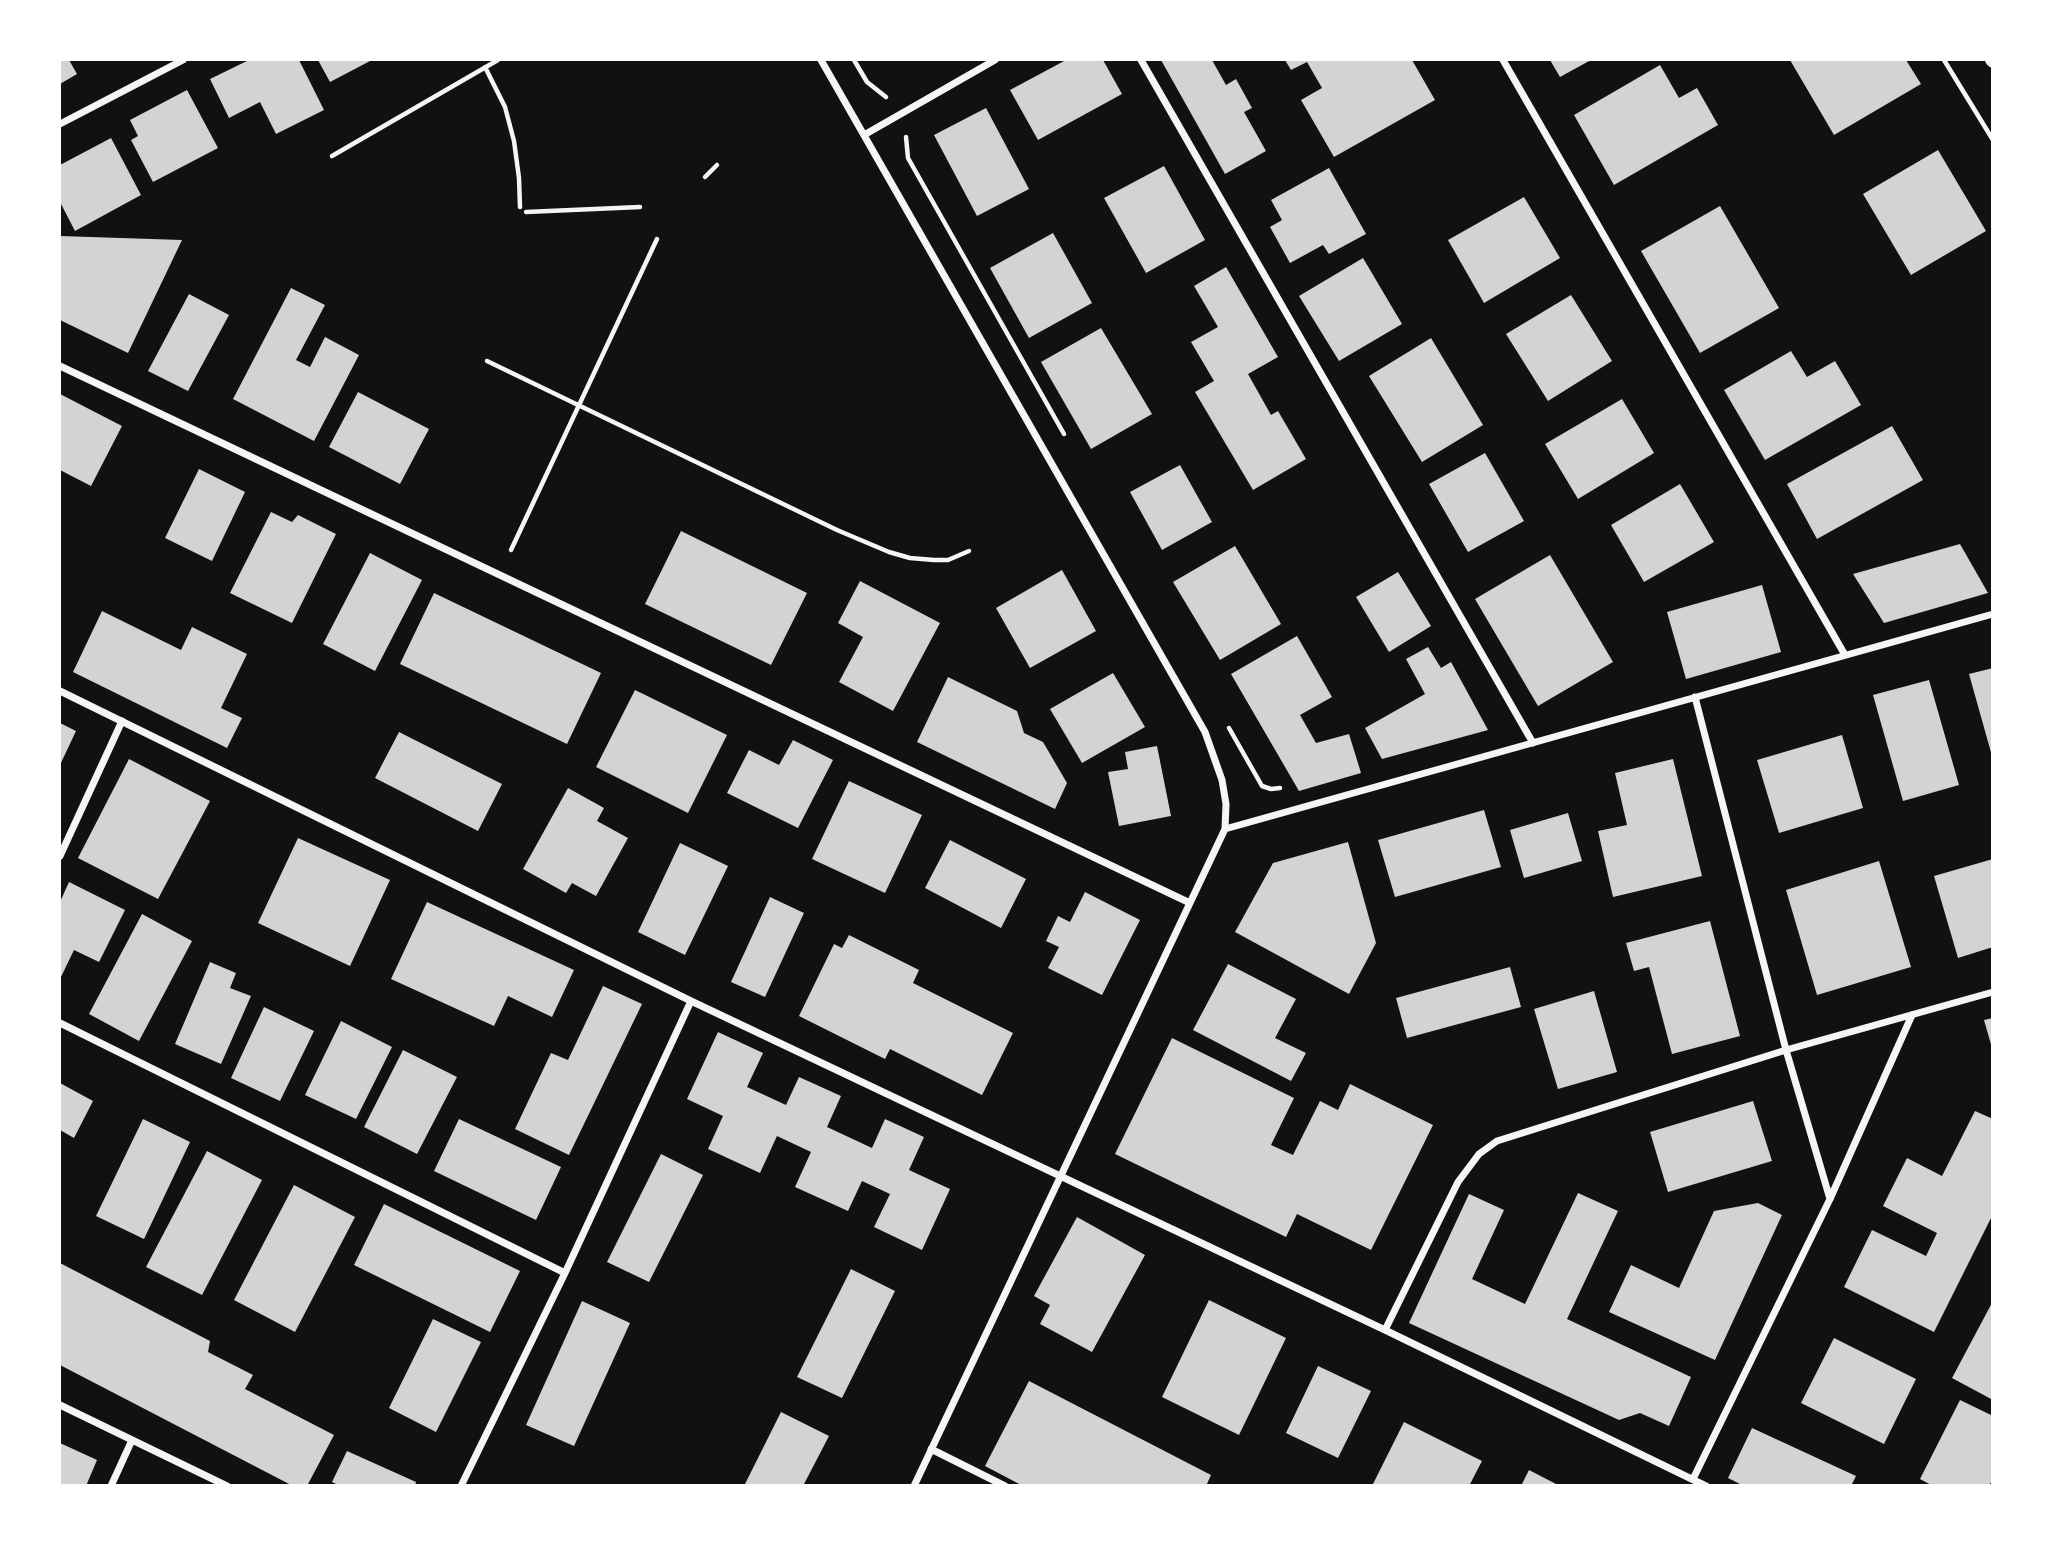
<!DOCTYPE html>
<style>
body{margin:0}
#map{position:relative;width:2052px;height:1545px;overflow:hidden;background:#111;font-family:"Alegreya Sans",sans-serif}
canvas{display:block}
.frame{position:absolute;inset:0;border:61px solid #fff;pointer-events:none}
</style>
<div id="map">
<canvas width="2052" height="1545"></canvas>
<div class="frame"></div>
</div>
<script>
const context = document.querySelector('canvas').getContext('2d');
context.lineJoin = 'round';
function fillPath(path, color) {
  context.fillStyle = color;
  context.fill(path, 'evenodd');
}
function toPath(rows) {
  const path = new Path2D();
  for (const r of rows) {
    path.moveTo(r[0], r[1]);
    for (let i = 2; i < r.length; i += 2) path.lineTo(r[i], r[i + 1]);
  }
  return path;
}
function stroke(path, color, width, dash) {
  context.strokeStyle = color;
  context.lineWidth = width;
  context.lineCap = dash ? 'butt' : 'round';
  context.setLineDash(dash || []);
  context.stroke(path);
}
fillPath(toPath([
 [60,60,69,60,77,74,60,84],
 [249,60,299,60,324,110,276,134,260,102,229,118,210,79],
 [318,60,372,60,330,82],
 [1066,60,1103,60,1122,94,1038,140,1010,90],
 [1161,60,1212,60,1226,85,1236,79,1252,108,1244,112,1266,151,1225,174],
 [1285,60,1412,60,1435,100,1334,157,1301,100,1322,88,1307,62,1291,70],
 [1550,60,1591,60,1560,77],
 [1790,60,1906,60,1921,84,1834,135],
 [1660,65,1679,98,1697,88,1718,125,1614,185,1574,115],
 [187,90,218,148,153,182,131,140,138,136,130,120],
 [986,108,1029,189,977,216,934,135],
 [111,138,141,195,75,231,60,202,60,165],
 [1938,150,1986,231,1911,275,1863,194],
 [1164,166,1205,240,1146,273,1104,198],
 [1329,168,1366,234,1329,254,1323,245,1290,263,1270,227,1282,220,1271,200],
 [1524,197,1560,258,1484,303,1448,240],
 [1720,206,1779,308,1700,353,1641,251],
 [1053,233,1092,303,1029,338,990,268],
 [60,236,182,240,128,353,60,320],
 [1363,258,1402,324,1339,361,1299,296],
 [1226,267,1278,357,1248,374,1271,415,1278,411,1306,459,1253,490,1195,392,1214,381,1191,342,1218,327,1194,286],
 [291,288,325,305,296,360,310,367,325,337,359,355,314,441,233,399],
 [189,294,229,315,188,391,148,371],
 [1571,295,1612,361,1548,401,1506,334],
 [1101,328,1152,414,1091,449,1041,362],
 [1431,338,1483,425,1422,462,1369,376],
 [1791,351,1807,377,1835,361,1861,405,1765,460,1724,390],
 [358,392,429,429,400,484,329,447],
 [60,394,122,426,91,486,60,470],
 [1622,399,1654,453,1578,499,1545,444],
 [1892,426,1923,480,1817,539,1787,484],
 [1485,453,1524,521,1468,552,1429,484],
 [1180,465,1212,522,1162,550,1130,492],
 [199,469,245,492,212,561,165,538],
 [1680,484,1714,542,1644,582,1611,525],
 [271,512,292,522,298,515,336,534,292,623,230,593],
 [681,531,807,593,771,665,645,604],
 [1960,544,1988,593,1884,623,1853,574],
 [1235,546,1281,624,1220,660,1173,582],
 [370,553,422,580,375,671,323,644],
 [1550,555,1613,662,1538,706,1475,599],
 [1062,570,1096,631,1030,668,996,608],
 [1398,572,1431,626,1389,652,1356,597],
 [860,581,940,623,893,711,839,682,863,637,838,623],
 [1762,585,1781,652,1686,679,1667,612],
 [434,593,601,673,567,744,400,664],
 [102,611,181,650,192,627,247,654,221,708,242,718,227,748,73,672],
 [1297,636,1332,697,1300,715,1316,743,1349,734,1361,773,1299,791,1231,674],
 [1428,647,1441,668,1451,662,1488,730,1382,759,1365,728,1425,694,1406,659],
 [1993,668,1993,756,1992,756,1969,674],
 [1113,673,1145,727,1082,763,1050,709],
 [948,677,1017,711,1024,733,1043,742,1067,783,1055,809,917,742],
 [1929,680,1959,785,1903,801,1873,695],
 [635,690,727,735,688,813,596,767],
 [60,723,76,731,60,765],
 [399,732,502,784,478,831,375,778],
 [1842,735,1863,808,1779,833,1757,760],
 [793,740,833,760,798,828,727,793,749,750,779,765],
 [1157,746,1171,816,1119,826,1108,772,1128,769,1125,752],
 [129,759,210,801,158,899,78,858],
 [1673,759,1702,876,1613,897,1598,831,1627,825,1615,773],
 [849,781,922,815,885,893,812,859],
 [568,788,604,808,597,821,628,838,596,896,572,883,566,893,523,869],
 [1484,810,1501,867,1395,897,1378,840],
 [1568,813,1582,861,1524,878,1510,830],
 [298,838,390,880,350,966,258,923],
 [950,840,1026,879,1001,928,925,888],
 [1348,842,1376,943,1349,994,1235,932,1273,863],
 [680,843,728,866,685,955,638,932],
 [1993,859,1993,947,1958,958,1934,876],
 [1879,861,1911,967,1817,995,1786,890],
 [69,882,125,910,99,962,74,950,60,979,60,902],
 [1085,892,1140,920,1102,995,1048,968,1059,947,1046,941,1058,916,1070,922],
 [770,897,804,913,765,997,731,982],
 [427,902,574,970,552,1017,508,996,494,1026,391,979],
 [142,914,192,941,139,1041,89,1014],
 [1710,921,1740,1036,1672,1054,1649,967,1634,971,1626,943],
 [849,935,919,970,913,983,1013,1033,982,1095,890,1049,885,1059,799,1016,834,944,842,948],
 [210,962,236,973,230,988,251,996,221,1064,175,1044],
 [1228,964,1296,999,1275,1038,1306,1053,1291,1081,1193,1030],
 [1510,967,1521,1007,1407,1038,1396,998],
 [603,986,642,1004,569,1155,515,1129,551,1053,568,1060],
 [1594,991,1617,1072,1558,1089,1534,1009],
 [264,1007,314,1031,280,1101,231,1078],
 [1993,1018,1993,1048,1992,1048,1984,1020],
 [341,1021,392,1047,356,1119,305,1095],
 [718,1032,763,1053,747,1087,786,1105,799,1077,841,1096,827,1127,872,1148,885,1119,924,1137,909,1170,950,1189,922,1250,874,1227,890,1194,862,1181,848,1211,795,1187,811,1152,777,1136,760,1173,708,1149,723,1116,687,1099],
 [1172,1038,1294,1098,1271,1145,1293,1155,1320,1101,1338,1110,1350,1084,1433,1125,1371,1250,1297,1214,1286,1237,1115,1154],
 [403,1050,457,1077,417,1154,364,1127],
 [60,1083,93,1101,74,1138,60,1130],
 [1753,1101,1772,1161,1668,1192,1650,1132],
 [1975,1111,1993,1119,1993,1214,1934,1332,1844,1287,1872,1230,1926,1256,1937,1233,1883,1206,1907,1158,1942,1176],
 [143,1119,190,1142,144,1239,96,1216],
 [459,1119,561,1167,536,1220,434,1171],
 [207,1151,262,1180,202,1295,146,1267],
 [661,1154,703,1175,649,1282,607,1262],
 [294,1185,355,1217,295,1332,234,1300],
 [1578,1193,1618,1211,1567,1319,1691,1377,1669,1426,1640,1413,1619,1420,1409,1323,1469,1194,1504,1210,1472,1279,1525,1304],
 [1758,1203,1782,1215,1715,1360,1609,1312,1631,1265,1679,1288,1714,1211],
 [384,1204,520,1271,490,1332,354,1265],
 [1077,1217,1145,1255,1092,1352,1040,1324,1050,1305,1034,1296],
 [60,1263,210,1341,208,1352,253,1375,245,1389,334,1435,307,1486,293,1486,60,1365],
 [851,1269,895,1291,842,1398,797,1377],
 [1209,1300,1286,1338,1239,1435,1162,1397],
 [582,1301,630,1323,574,1446,526,1425],
 [1993,1301,1993,1400,1952,1378],
 [433,1319,481,1342,436,1432,389,1408],
 [1834,1338,1916,1379,1884,1444,1801,1403],
 [1318,1366,1371,1391,1338,1458,1286,1433],
 [1029,1381,1211,1475,1206,1486,1023,1486,985,1466],
 [1960,1400,1993,1416,1993,1478,1989,1486,1933,1486,1920,1479],
 [781,1412,829,1436,803,1486,744,1486],
 [1404,1422,1482,1461,1469,1486,1372,1486],
 [1752,1428,1856,1476,1851,1486,1744,1486,1728,1478],
 [60,1443,97,1460,86,1486,60,1486],
 [347,1451,416,1482,415,1486,340,1486,332,1482],
 [1529,1470,1560,1486,1521,1486]
]), '#d3d3d3');
stroke(toPath([
 [854,60,867,82,886,97],
 [1944,60,1993,140],
 [485,67,505,107,514,141,519,178,520,207],
 [906,137,908,158,1064,434],
 [332,156,498,60],
 [705,177,717,165],
 [526,212,640,207],
 [487,361,837,530,889,552,910,558,934,560,948,560,969,551],
 [511,550,657,239],
 [1229,728,1262,786,1271,789,1280,788]
]), '#f5f5f5', 4.5);
stroke(toPath([
 [821,60,1205,732,1222,780,1226,804,1225,829,914,1486],
 [1141,60,1533,743],
 [1503,60,1845,655],
 [60,124,183,60],
 [864,135,995,60],
 [60,366,1190,903],
 [60,691,691,1001,1385,1330,1706,1486],
 [1695,697,1786,1050,1830,1199],
 [1225,829,1993,614],
 [60,856,122,721],
 [60,1023,565,1273],
 [1385,1330,1458,1182,1479,1154,1497,1141,1786,1050,1993,992],
 [60,1405,227,1486],
 [931,1449,1005,1486],
 [1693,1479,1830,1199,1912,1015],
 [111,1486,132,1440],
 [461,1486,565,1273,691,1001]
]), '#f5f5f5', 7);
stroke(toPath([
 [1991,60,1993,62]
]), '#f5f5f5', 12);
</script>
